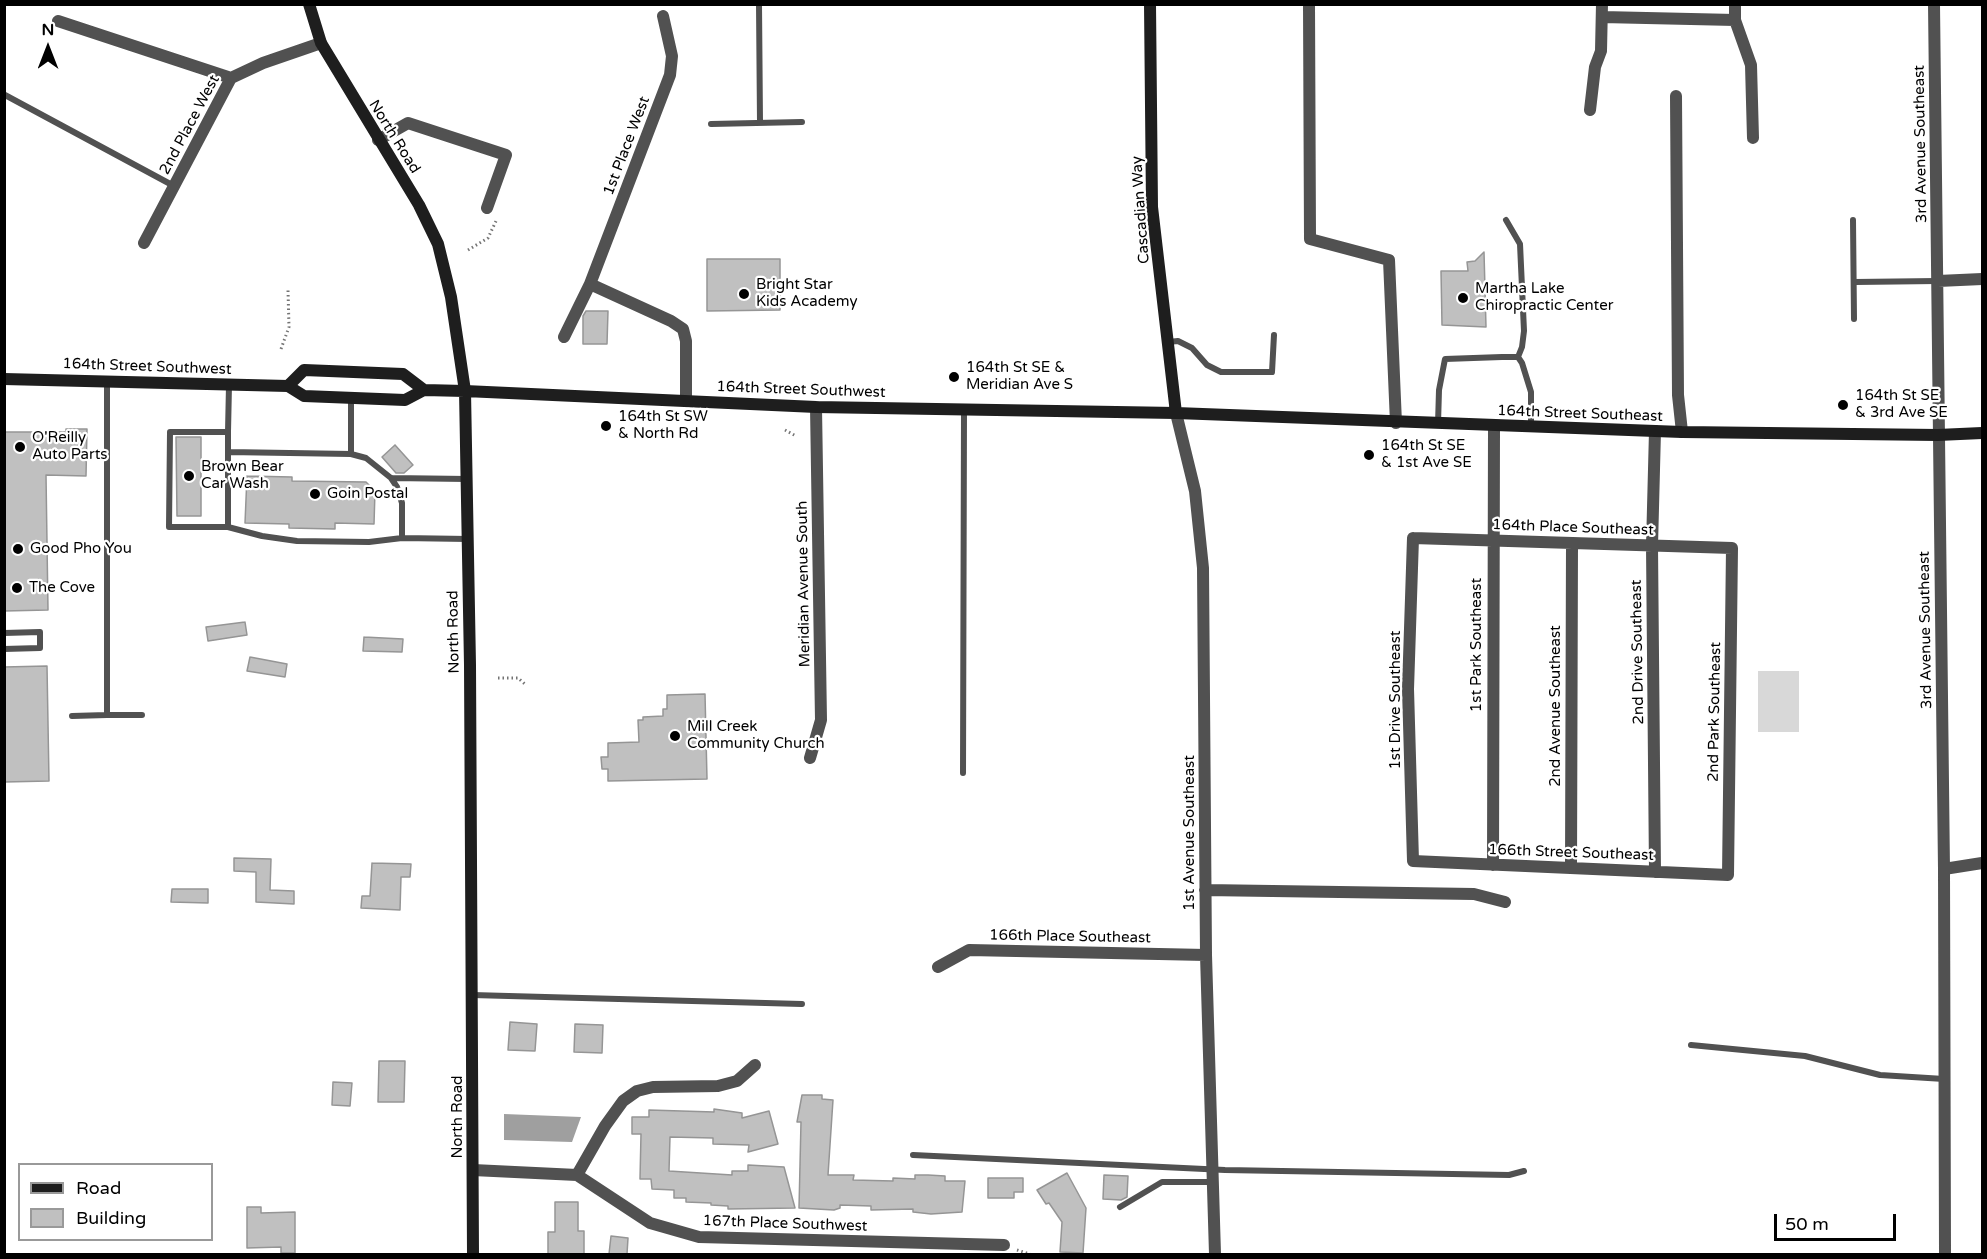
<!DOCTYPE html>
<style>
body{margin:0}
#map{position:relative;width:1987px;height:1259px;overflow:hidden;background:#fff;font-family:"Varela Round",sans-serif}
canvas{display:block}
.frame{position:absolute;inset:0;border:6px solid #000;pointer-events:none}
.legend{position:absolute;left:18px;top:1163px;width:195px;height:78px;box-sizing:border-box;background:#fff;border:2px solid #999;margin:0;padding:8px 10px;list-style:none;font-size:18px;color:#000}
.legend li{display:flex;align-items:center;gap:12px;height:30px}
.legend b{width:30px;border:2px solid #999}
.north{position:absolute;left:18px;top:18px;width:60px;height:60px;-webkit-text-stroke:4px #fff;paint-order:stroke;rotate:0deg;font-size:16px;font-weight:700;line-height:24px;text-align:center;color:#000}
.north::after{content:'';display:block;margin:auto;width:21px;height:27px;background:#000;clip-path:polygon(50% 0,100% 100%,50% 72%,0 100%)}
.scale{position:absolute;left:1774px;top:1214px;width:122px;height:27px;box-sizing:border-box;border:3px solid #000;border-top:0;padding-left:8px;font-size:18px;line-height:21px;white-space:nowrap;color:#000;-webkit-text-stroke:4px #fff;paint-order:stroke}
</style>
<div id="map">
<canvas width="1987" height="1259"></canvas>
<div class="frame"></div>
<ul class="legend">
<li><b style="height:8px;background:#1e1e1e"></b>Road</li>
<li><b style="height:16px;background:#c0c0c0"></b>Building</li>
</ul>
<div class="north">N</div>
<div class="scale">50 m</div>
</div>
<script>
const context = document.querySelector('canvas').getContext('2d');
context.lineJoin = 'round';
function fillPath(path, color) {
  context.fillStyle = color;
  context.fill(path, 'evenodd');
}
function toPath(rows) {
  const path = new Path2D();
  for (const r of rows) {
    path.moveTo(r[0], r[1]);
    for (let i = 2; i < r.length; i += 2) path.lineTo(r[i], r[i + 1]);
  }
  return path;
}
function stroke(path, color, width, dash) {
  context.strokeStyle = color;
  context.lineWidth = width;
  context.lineCap = dash ? 'butt' : 'round';
  context.setLineDash(dash || []);
  context.stroke(path);
}
function drawText(font, color, halo, rows, align = 'center') {
  context.font = font + ' "Varela Round",sans-serif';
  context.lineWidth = 4.5;
  context.setLineDash([]);
  context.textBaseline = 'middle';
  context.strokeStyle = halo;
  context.fillStyle = color;
  for (const [text, x, y, turn = 0] of rows) {
    context.save();
    context.translate(x, y);
    context.rotate((+turn || 0) * Math.PI / 180);
    context.textAlign = isNaN(turn) ? turn : align;
    if (halo) context.strokeText(text, 0, 0);
    context.fillText(text, 0, 0);
    context.restore();
  }
}
fillPath(toPath([
 [1758,671,1799,671,1799,732,1758,732]
]), '#d8d8d8');
fillPath(toPath([
 [504,1114,581,1117,572,1142,504,1140]
]), '#9f9f9f');
const building = toPath([
 [1484,252,1486,327,1442,325,1441,271,1468,271,1467,262,1475,261,1484,252],
 [707,259,780,259,780,310,707,311,707,259],
 [586,311,608,311,607,344,583,344,583,316,586,311],
 [66,429,87,429,86,476,46,475,48,610,4,611,4,432,66,432,66,429],
 [176,437,201,437,201,516,177,516,176,437],
 [395,445,413,465,404,473,396,473,382,457,395,445],
 [247,476,292,477,292,481,366,482,375,491,374,524,335,523,335,529,289,528,289,524,245,523,247,476],
 [245,622,247,635,208,641,206,627,245,622],
 [364,637,403,639,402,652,363,651,364,637],
 [250,657,287,664,285,677,247,671,250,657],
 [47,666,49,781,4,782,4,667,47,666],
 [705,694,707,779,608,781,608,769,602,769,601,757,608,757,608,743,639,742,638,720,643,720,643,717,663,716,663,709,667,709,667,695,705,694],
 [234,858,271,859,270,890,294,891,294,904,256,902,256,872,234,871,234,858],
 [372,863,411,864,410,877,401,877,400,910,361,908,362,896,370,896,372,863],
 [172,889,208,889,208,903,171,902,172,889],
 [510,1022,537,1024,535,1051,508,1050,510,1022],
 [575,1024,603,1025,602,1053,574,1052,575,1024],
 [379,1061,405,1061,404,1102,378,1102,379,1061],
 [333,1082,352,1083,350,1106,332,1105,333,1082],
 [802,1095,822,1095,822,1099,833,1100,828,1175,854,1175,853,1180,893,1181,893,1178,915,1179,915,1175,928,1175,945,1176,945,1181,965,1181,962,1212,931,1214,913,1212,913,1209,871,1210,871,1206,840,1205,840,1208,834,1210,799,1208,801,1122,797,1122,802,1095],
 [714,1109,742,1113,742,1118,769,1111,778,1144,748,1152,749,1145,713,1144,713,1138,670,1137,669,1171,732,1175,732,1171,748,1171,748,1165,784,1167,795,1208,728,1209,728,1206,711,1205,711,1203,686,1202,686,1198,674,1198,674,1190,652,1189,651,1179,640,1179,641,1134,632,1134,632,1117,649,1117,649,1110,714,1112,714,1109],
 [1067,1173,1086,1208,1083,1253,1060,1252,1062,1222,1049,1203,1046,1204,1037,1190,1067,1173],
 [1104,1175,1128,1176,1127,1197,1121,1200,1103,1199,1104,1175],
 [988,1178,1023,1178,1023,1192,1014,1192,1014,1198,988,1198,988,1178],
 [555,1202,578,1202,578,1231,584,1231,584,1254,548,1254,548,1232,555,1232,555,1202],
 [247,1207,261,1207,261,1213,295,1212,295,1253,281,1253,281,1247,247,1248,247,1207],
 [611,1236,628,1238,627,1254,609,1254,611,1236]
]);
fillPath(building, '#c0c0c0');
stroke(building, '#959595', 1.5);
stroke(toPath([
 [468,250,488,238,497,219],
 [281,349,289,327,288,290],
 [785,430,796,436],
 [498,678,518,678,526,685],
 [1017,1250,1030,1254]
]), '#737373', 3, [1.5, 3]);
stroke(toPath([
 [759,4,760,123],
 [5,95,174,186],
 [711,124,802,122],
 [1506,220,1520,244,1524,331,1522,347,1518,357],
 [1853,220,1854,319],
 [1855,282,1937,281],
 [1168,342,1178,341,1192,348,1207,365,1221,372,1272,372,1274,335],
 [107,382,107,715,142,715],
 [1438,424,1439,390,1445,359,1502,357,1518,357,1522,363,1531,392,1531,427],
 [228,432,228,527,169,527,170,432,228,432,229,385],
 [228,452,351,454,351,397],
 [351,454,366,458,391,478,467,479],
 [391,478,397,487,402,503,402,538,468,539],
 [228,527,262,536,297,541,369,542,402,538],
 [4,633,40,632,40,648,4,649],
 [72,716,107,715],
 [963,773,964,410],
 [472,995,802,1004],
 [1691,1045,1805,1056,1880,1075,1944,1079],
 [913,1155,1225,1170,1509,1175,1524,1171],
 [1120,1207,1162,1182,1212,1182]
]), '#515151', 6);
stroke(toPath([
 [1309,4,1310,239,1389,260,1396,423],
 [1735,4,1735,20,1751,65,1753,138],
 [1934,4,1944,869,1945,1254],
 [663,16,672,56,670,75,590,284,671,321,683,329,686,341,686,401],
 [1602,17,1735,20],
 [58,21,231,78],
 [1676,96,1678,395,1682,432],
 [1590,110,1595,67,1601,51,1602,4],
 [378,140,408,123,506,155,487,208],
 [144,243,231,78,263,63,321,43],
 [1938,281,1982,279],
 [564,337,590,284],
 [1176,413,1195,491,1203,568,1206,955,1215,1254],
 [1655,431,1652,546,1655,872],
 [1413,538,1732,548,1728,875,1413,861,1408,689,1413,538],
 [810,758,821,720,816,407],
 [1493,865,1494,426],
 [1571,868,1572,543],
 [1944,869,1982,863],
 [1205,890,1474,894,1505,902],
 [938,967,969,950,1206,955],
 [473,1170,577,1175,650,1223,699,1237,1004,1245],
 [577,1175,605,1126,623,1101,637,1091,653,1087,718,1086,737,1081,755,1065]
]), '#515151', 12);
stroke(toPath([
 [309,4,321,43,419,205,438,244,451,297,465,391,470,665,473,1254],
 [1150,4,1152,207,1176,413],
 [4,379,288,386,304,396,405,400,424,390,465,391,816,407,1176,413,1682,432,1938,435,1982,433],
 [288,386,304,370,403,374,424,390]
]), '#1e1e1e', 12);
for (const [x, y, r, color] of [
 [744,294,6,"#000"],
 [1463,298,6,"#000"],
 [954,377,6,"#000"],
 [1843,405,6,"#000"],
 [606,426,6,"#000"],
 [20,447,6,"#000"],
 [1369,455,6,"#000"],
 [189,476,6,"#000"],
 [315,494,6,"#000"],
 [18,549,6,"#000"],
 [17,588,6,"#000"],
 [675,736,6,"#000"]
]) {
  const dot = new Path2D();
  dot.arc(x, y, r, 0, 2 * Math.PI);
  context.fillStyle = color;
  context.fill(dot);
  stroke(dot, '#fff', 2);
}
drawText('15px', '#000', '#fff', [
 ["2nd Place West",190,125,-62],
 ["North Road",394,137,58],
 ["3rd Avenue Southeast",1921,144,-91],
 ["1st Place West",627,146,-69],
 ["Cascadian Way",1141,210,-94],
 ["164th Street Southwest",147,367,2],
 ["164th Street Southwest",801,390,2],
 ["164th Street Southeast",1580,414,2],
 ["164th Place Southeast",1573,528,2],
 ["Meridian Avenue South",804,584,-91],
 ["3rd Avenue Southeast",1926,630,-91],
 ["North Road",454,632,-91],
 ["1st Park Southeast",1477,645,-90],
 ["2nd Drive Southeast",1638,652,-91],
 ["1st Drive Southeast",1396,700,-90],
 ["2nd Avenue Southeast",1556,706,-90],
 ["2nd Park Southeast",1715,712,-89],
 ["1st Avenue Southeast",1190,833,-90],
 ["166th Street Southeast",1571,853,2],
 ["166th Place Southeast",1070,937,1],
 ["North Road",458,1117,-90],
 ["167th Place Southwest",785,1224,2]
]);
drawText('15px', '#000', '#fff', [
 ["Bright Star",756,285],
 ["Kids Academy",756,302],
 ["Martha Lake",1475,289],
 ["Chiropractic Center",1475,306],
 ["164th St SE &",966,368],
 ["Meridian Ave S",966,385],
 ["164th St SE",1855,396],
 ["& 3rd Ave SE",1855,413],
 ["164th St SW",618,417],
 ["& North Rd",618,434],
 ["O'Reilly",32,438],
 ["Auto Parts",32,455],
 ["164th St SE",1381,446],
 ["& 1st Ave SE",1381,463],
 ["Brown Bear",201,467],
 ["Car Wash",201,484],
 ["Goin Postal",327,494],
 ["Good Pho You",30,549],
 ["The Cove",29,588],
 ["Mill Creek",687,727],
 ["Community Church",687,744]
], 'left');
</script>
